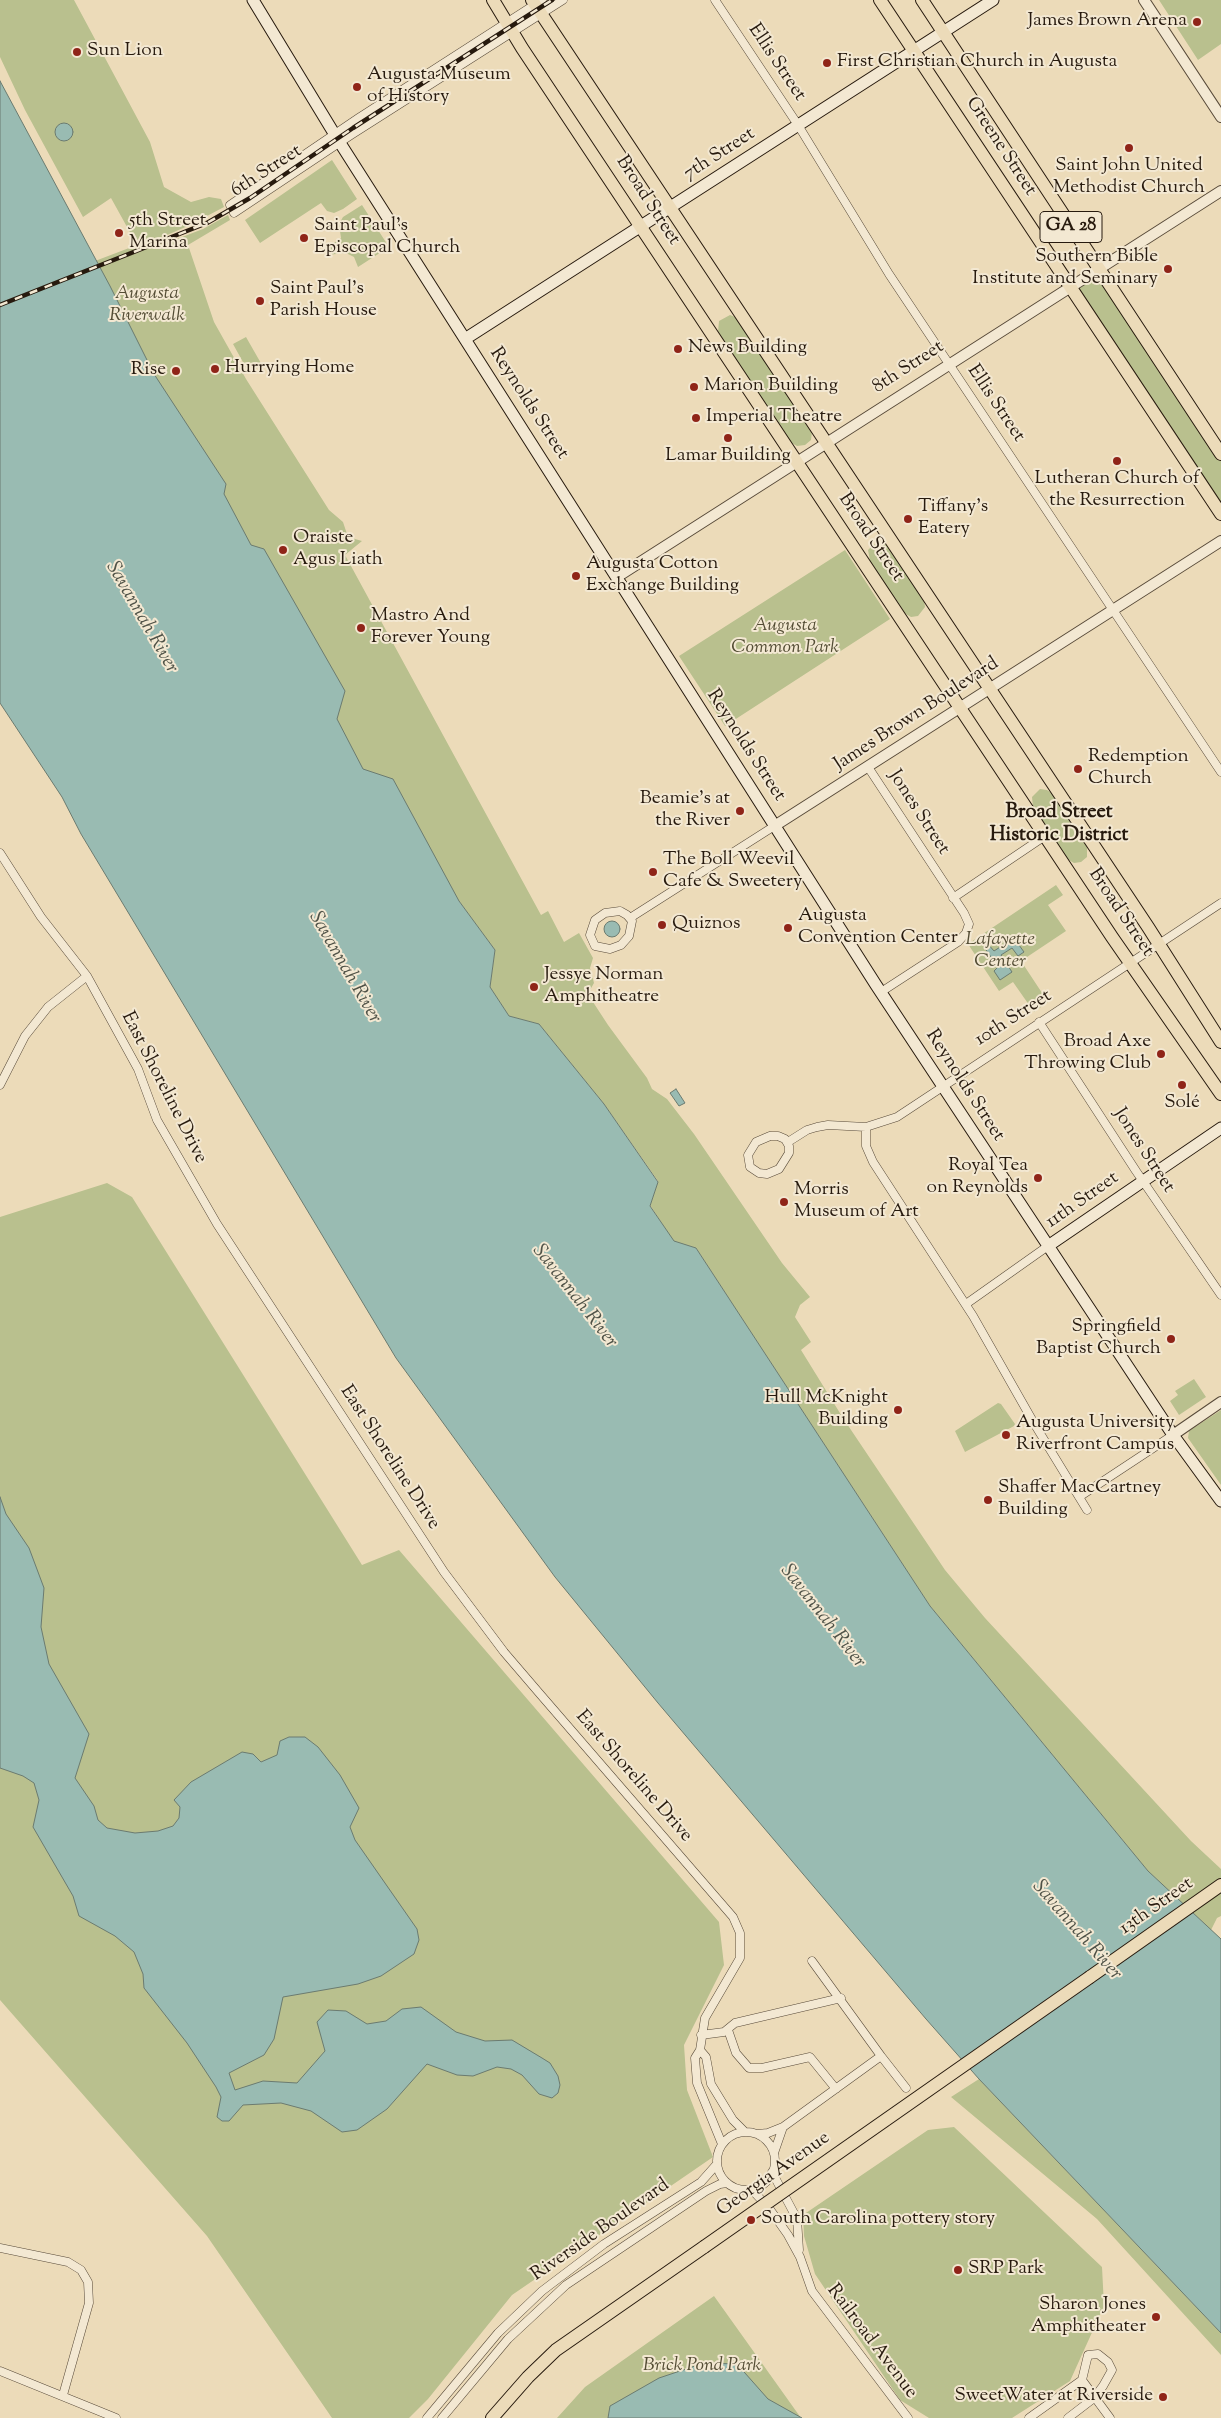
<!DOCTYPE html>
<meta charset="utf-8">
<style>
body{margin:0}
canvas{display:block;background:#ecdbb9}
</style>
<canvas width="1221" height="2418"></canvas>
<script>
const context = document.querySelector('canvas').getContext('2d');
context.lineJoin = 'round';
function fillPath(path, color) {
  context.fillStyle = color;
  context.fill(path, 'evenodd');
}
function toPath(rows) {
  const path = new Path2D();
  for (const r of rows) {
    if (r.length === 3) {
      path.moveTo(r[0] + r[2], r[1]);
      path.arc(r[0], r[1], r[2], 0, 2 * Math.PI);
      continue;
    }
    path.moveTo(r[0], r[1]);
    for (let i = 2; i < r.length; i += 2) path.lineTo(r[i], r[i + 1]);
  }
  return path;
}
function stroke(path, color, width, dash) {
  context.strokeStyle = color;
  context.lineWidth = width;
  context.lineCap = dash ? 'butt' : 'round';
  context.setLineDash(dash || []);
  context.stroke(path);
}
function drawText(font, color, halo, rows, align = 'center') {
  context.font = font + ' "Sorts Mill Goudy",serif';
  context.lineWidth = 4;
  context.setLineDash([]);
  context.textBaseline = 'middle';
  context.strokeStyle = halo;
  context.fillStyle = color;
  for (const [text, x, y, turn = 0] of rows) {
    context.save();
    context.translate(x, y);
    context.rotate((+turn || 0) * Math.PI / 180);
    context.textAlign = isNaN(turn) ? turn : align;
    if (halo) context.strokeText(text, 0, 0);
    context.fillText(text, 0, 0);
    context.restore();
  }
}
fillPath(toPath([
 [0,0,74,0,150,142,164,187,191,202,209,197,221,199,224,207,190,225,158,239,161,245,203,229,228,215,230,220,188,245,214,322,246,379,329,510,343,522,348,537,362,541,345,555,541,915,548,911,564,942,579,933,593,958,590,968,594,983,590,990,595,1000,593,1002,608,1025,647,1078,652,1089,667,1099,694,1134,782,1263,810,1297,800,1305,795,1317,811,1342,801,1350,843,1418,945,1570,985,1618,1191,1841,1221,1869,1221,1916,1217,1918,1211,1930,1148,1871,930,1606,696,1248,674,1242,650,1205,658,1181,604,1104,539,1024,509,1016,490,987,495,950,459,901,359,787,61,274,137,245,111,198,83,217,25,110,0,57],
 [1159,0,1221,0,1221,44,1198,60],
 [332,160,357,199,343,209,334,213,327,211,321,203,260,243,245,220],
 [362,205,389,247,358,267,354,257,346,253,327,255,331,245,341,238,339,224,343,217],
 [1099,268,1221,454,1221,514,1070,286],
 [730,315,738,318,812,432,811,440,805,445,797,446,790,442,718,332,719,321],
 [246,337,262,365,249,373,233,344],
 [880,543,887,545,924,600,925,607,918,616,911,617,904,613,870,561,868,550,873,545],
 [845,550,890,619,725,726,679,656],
 [1040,789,1047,790,1053,794,1087,846,1087,857,1081,862,1074,863,1067,859,1033,807,1032,797],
 [1056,885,1063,895,1048,905,1066,931,1021,961,1048,1002,1034,1012,1013,982,999,991,968,944],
 [107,1183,132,1197,362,1565,399,1550,719,1922,724,1965,684,2045,687,2090,713,2157,512,2295,428,2399,409,2418,332,2418,207,2236,0,2000,0,1217],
 [1194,1379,1206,1397,1179,1415,1170,1401,1178,1395,1175,1391],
 [998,1403,1001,1404,1015,1424,1014,1426,965,1452,955,1431],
 [1221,1410,1221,1485,1188,1438,1189,1431],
 [979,2079,1221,2333,1221,2355,1097,2219,951,2097],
 [954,2127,1102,2267,1104,2306,1070,2381,1012,2418,929,2418,900,2400,815,2274,804,2236,803,2215,928,2130],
 [714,2296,801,2418,557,2418,585,2387]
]), '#b9c08e');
const water = toPath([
 [0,81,110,286,154,374,226,484,224,494,251,545,264,549,345,691,337,719,363,769,393,779,459,901,495,950,490,987,509,1016,539,1024,604,1104,658,1182,650,1206,674,1241,696,1248,930,1606,1148,1871,1221,1939,1221,2333,979,2079,926,2019,658,1703,555,1577,396,1358,81,834,62,797,0,703,0,81],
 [64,132,9],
 [612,929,8],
 [1014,938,1024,952,1018,956,1012,948,1001,955,1012,972,1000,980,994,971,998,967,984,947,988,944,994,951,1014,938],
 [676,1089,685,1103,679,1106,670,1093,676,1089],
 [0,1497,6,1514,29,1548,44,1588,41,1627,49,1664,89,1734,75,1778,94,1806,98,1820,107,1828,135,1833,158,1831,173,1826,179,1818,180,1807,174,1800,191,1782,242,1752,253,1754,261,1762,277,1755,280,1741,289,1737,305,1737,318,1747,340,1775,359,1808,350,1827,355,1840,417,1929,419,1940,414,1954,381,1976,358,1984,283,1997,274,2039,264,2055,229,2073,235,2090,263,2081,297,2083,325,2051,317,2022,328,2010,346,2011,367,2024,386,2021,402,2009,421,2007,456,2032,485,2041,512,2040,542,2058,550,2063,558,2076,560,2085,558,2093,552,2098,539,2094,522,2075,511,2069,497,2067,473,2076,457,2075,427,2064,387,2109,357,2130,342,2132,311,2111,281,2103,243,2105,229,2121,222,2121,217,2117,221,2097,216,2087,187,2043,144,1988,143,1974,134,1952,115,1936,79,1916,73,1896,33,1827,39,1800,34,1783,23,1776,0,1768,0,1497],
 [704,2363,737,2364,768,2399,802,2418,608,2418,610,2406,659,2378,704,2363]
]);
fillPath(water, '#99bbb2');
stroke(water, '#6b7b70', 1);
const minor = toPath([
 [542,0,360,117,230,205,234,213,351,135,563,0],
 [715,0,798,125,889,274,1221,772],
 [868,767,964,913,969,924,966,933,958,942,881,992],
 [0,853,41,917,87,976,138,1069,157,1120,217,1224,444,1572,504,1652,540,1694,733,1917,740,1933,740,1958,705,2018,700,2050],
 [953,898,1045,836],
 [620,911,627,915,632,921,629,936,621,945,610,949,595,946,590,935,595,920,605,913,620,911],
 [630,918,776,825],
 [1039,1022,1136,1171,1221,1295],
 [0,1085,25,1036,48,1007,87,976],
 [866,1127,866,1146,873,1162,973,1316,1035,1425,1087,1510],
 [770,1136,778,1136,785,1139,789,1146,789,1153,779,1169,767,1174,759,1173,750,1167,748,1155,756,1142,770,1136],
 [788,1142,807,1130,817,1127,828,1125,866,1127,897,1117,1221,903],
 [966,1304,1048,1246],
 [1079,1497,1173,1435],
 [728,2030,736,2053,749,2068,762,2068,810,2057,836,2089],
 [701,2035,724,2032,735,2023,841,1998],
 [700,2050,695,2058,697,2083,722,2144],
 [700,2050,706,2057,711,2084,733,2120,745,2132],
 [881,2056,906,2088],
 [746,2161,29],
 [757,2134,768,2133,783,2127,881,2056,812,1961],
 [774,2153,783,2127],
 [772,2172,797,2219,799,2250],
 [751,2189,769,2208,788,2235,800,2257,812,2291,908,2418],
 [0,2248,68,2262,81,2270,88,2282,89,2303,63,2395],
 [0,2371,116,2418],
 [1082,2380,1110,2418],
 [427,2418,498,2333,542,2291,604,2244,701,2182,717,2164],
 [442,2418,508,2339,566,2285,706,2191,720,2184,727,2183],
 [1029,2418,1082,2380],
 [1068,2418,1094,2398,1103,2386,1112,2370,1108,2362,1098,2354,1088,2355,1082,2380]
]);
const tertiary = toPath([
 [1144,0,1221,117],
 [617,577,1221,191],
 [776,825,1221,541],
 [1173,1435,1221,1402]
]);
const secondary = toPath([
 [253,0,335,135,876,985,1173,1435,1221,1501],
 [465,339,993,0],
 [1048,1246,1221,1128]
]);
const primary = toPath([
 [493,0,522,48,1112,937,1221,1094],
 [532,0,1148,927,1221,1042],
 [880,0,1221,514],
 [922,0,1221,454],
 [1090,1977,1221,1885],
 [492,2418,528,2377,556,2350,704,2247]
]);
stroke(minor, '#584a39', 9);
stroke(tertiary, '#584a39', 12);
stroke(secondary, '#271a0e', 13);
stroke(primary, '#271a0e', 14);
stroke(minor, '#f3e8d2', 8);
stroke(tertiary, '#f3e8d2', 10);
stroke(secondary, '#f3e8d2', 11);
stroke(primary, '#ecdbb9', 12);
const rail = toPath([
 [0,305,207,223,250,198,353,128,552,0]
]);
stroke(rail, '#271a0e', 4.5);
stroke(rail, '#f3e8d2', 2.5, [8]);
const primaryBridge = toPath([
 [704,2247,1090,1977]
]);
stroke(primaryBridge, '#271a0e', 14, []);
stroke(primaryBridge, '#ecdbb9', 12);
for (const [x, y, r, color] of [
 [1197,22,5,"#8f2418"],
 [77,52,5,"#8f2418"],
 [827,63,5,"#8f2418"],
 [357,87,5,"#8f2418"],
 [1129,148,5,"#8f2418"],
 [119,233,5,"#8f2418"],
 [304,238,5,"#8f2418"],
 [1168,269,5,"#8f2418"],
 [260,301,5,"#8f2418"],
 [678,349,5,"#8f2418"],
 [215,369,5,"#8f2418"],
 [176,371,5,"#8f2418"],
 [694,387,5,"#8f2418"],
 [696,418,5,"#8f2418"],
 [728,438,5,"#8f2418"],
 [1117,461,5,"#8f2418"],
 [908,519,5,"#8f2418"],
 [283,550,5,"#8f2418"],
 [576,576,5,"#8f2418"],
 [361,628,5,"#8f2418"],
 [1078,769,5,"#8f2418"],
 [740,811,5,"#8f2418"],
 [653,872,5,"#8f2418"],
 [662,925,5,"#8f2418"],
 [788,928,5,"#8f2418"],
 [534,987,5,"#8f2418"],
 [1161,1054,5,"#8f2418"],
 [1182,1085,5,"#8f2418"],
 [1038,1178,5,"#8f2418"],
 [784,1202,5,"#8f2418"],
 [1171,1339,5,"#8f2418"],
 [898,1410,5,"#8f2418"],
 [1006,1435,5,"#8f2418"],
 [988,1500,5,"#8f2418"],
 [751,2220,5,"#8f2418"],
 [958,2270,5,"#8f2418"],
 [1156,2317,5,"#8f2418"],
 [1163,2397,5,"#8f2418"]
]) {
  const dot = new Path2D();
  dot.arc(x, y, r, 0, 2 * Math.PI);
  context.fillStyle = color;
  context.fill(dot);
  stroke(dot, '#f3e8d2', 2);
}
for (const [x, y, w] of [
 [1071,227,62]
]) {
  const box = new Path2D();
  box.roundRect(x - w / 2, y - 15.5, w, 31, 4);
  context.fillStyle = '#f3e8d2';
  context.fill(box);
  stroke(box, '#271a0e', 1);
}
drawText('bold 18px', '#271a0e', null, [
 ["GA 28",1071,227]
]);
drawText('19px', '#271a0e', '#f3e8d2', [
 ["James Brown Arena",1187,22,"right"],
 ["Sun Lion",87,52],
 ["First Christian Church in Augusta",837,63],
 ["Augusta Museum",367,76],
 ["of History",367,98],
 ["Saint John United",1129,167,"center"],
 ["Methodist Church",1129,189,"center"],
 ["5th Street",129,222],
 ["Marina",129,244],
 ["Saint Paul's",314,227],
 ["Episcopal Church",314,249],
 ["Southern Bible",1158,258,"right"],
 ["Institute and Seminary",1158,280,"right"],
 ["Saint Paul’s",270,290],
 ["Parish House",270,312],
 ["News Building",688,349],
 ["Hurrying Home",225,369],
 ["Rise",166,371,"right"],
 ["Marion Building",704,387],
 ["Imperial Theatre",706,418],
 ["Lamar Building",728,457,"center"],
 ["Lutheran Church of",1117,480,"center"],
 ["the Resurrection",1117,502,"center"],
 ["Tiffany's",918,508],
 ["Eatery",918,530],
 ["Oraiste",293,539],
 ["Agus Liath",293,561],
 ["Augusta Cotton",586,565],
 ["Exchange Building",586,587],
 ["Mastro And",371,617],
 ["Forever Young",371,639],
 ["Redemption",1088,758],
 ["Church",1088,780],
 ["Beamie's at",730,800,"right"],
 ["the River",730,822,"right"],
 ["The Boll Weevil",663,861],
 ["Cafe & Sweetery",663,883],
 ["Augusta",798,917],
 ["Convention Center",798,939],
 ["Quiznos",672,925],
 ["Jessye Norman",544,976],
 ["Amphitheatre",544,998],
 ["Broad Axe",1151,1043,"right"],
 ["Throwing Club",1151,1065,"right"],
 ["Solé",1182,1104,"center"],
 ["Royal Tea",1028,1167,"right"],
 ["on Reynolds",1028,1189,"right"],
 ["Morris",794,1191],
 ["Museum of Art",794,1213],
 ["Springfield",1161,1328,"right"],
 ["Baptist Church",1161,1350,"right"],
 ["Hull McKnight",888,1399,"right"],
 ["Building",888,1421,"right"],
 ["Augusta University",1016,1424],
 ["Riverfront Campus",1016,1446],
 ["Shaffer MacCartney",998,1489],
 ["Building",998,1511],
 ["South Carolina pottery story",761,2220],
 ["SRP Park",968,2270],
 ["Sharon Jones",1146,2306,"right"],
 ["Amphitheater",1146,2328,"right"],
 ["SweetWater at Riverside",1153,2397,"right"]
], 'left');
drawText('19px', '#271a0e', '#f3e8d2', [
 ["Ellis Street",776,63,56],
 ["Greene Street",1000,147,57],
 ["7th Street",720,155,-33],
 ["6th Street",267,172,-33],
 ["Broad Street",647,201,57],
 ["8th Street",909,368,-33],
 ["Reynolds Street",528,404,57],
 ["Ellis Street",995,404,56],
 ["Broad Street",870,538,56],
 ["James Brown Boulevard",917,715,-33],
 ["Reynolds Street",745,746,57],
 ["Jones Street",918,813,57],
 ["Broad Street",1120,913,56],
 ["10th Street",1014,1019,-33],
 ["Reynolds Street",964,1086,57],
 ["East Shoreline Drive",163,1088,63],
 ["Jones Street",1143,1151,57],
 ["11th Street",1083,1201,-35],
 ["East Shoreline Drive",389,1458,57],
 ["East Shoreline Drive",633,1777,49],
 ["13th Street",1157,1907,-35],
 ["Georgia Avenue",774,2175,-35],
 ["Riverside Boulevard",601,2231,-35],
 ["Railroad Avenue",871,2342,53]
]);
drawText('italic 19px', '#534c34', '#f3e8d2', [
 ["Augusta",147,295],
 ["Riverwalk",147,317],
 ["Augusta",785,627],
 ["Common Park",785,649],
 ["Lafayette",1000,941],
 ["Center",1000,963],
 ["Brick Pond Park",702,2367]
]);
drawText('italic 20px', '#4f5247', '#f3e8d2', [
 ["Savannah River",141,618,60],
 ["Savannah River",344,968,60],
 ["Savannah River",574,1297,52],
 ["Savannah River",822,1617,52],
 ["Savannah River",1076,1931,49]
]);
drawText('bold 20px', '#271a0e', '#f3e8d2', [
 ["Broad Street",1059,814],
 ["Historic District",1059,837]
]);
</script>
